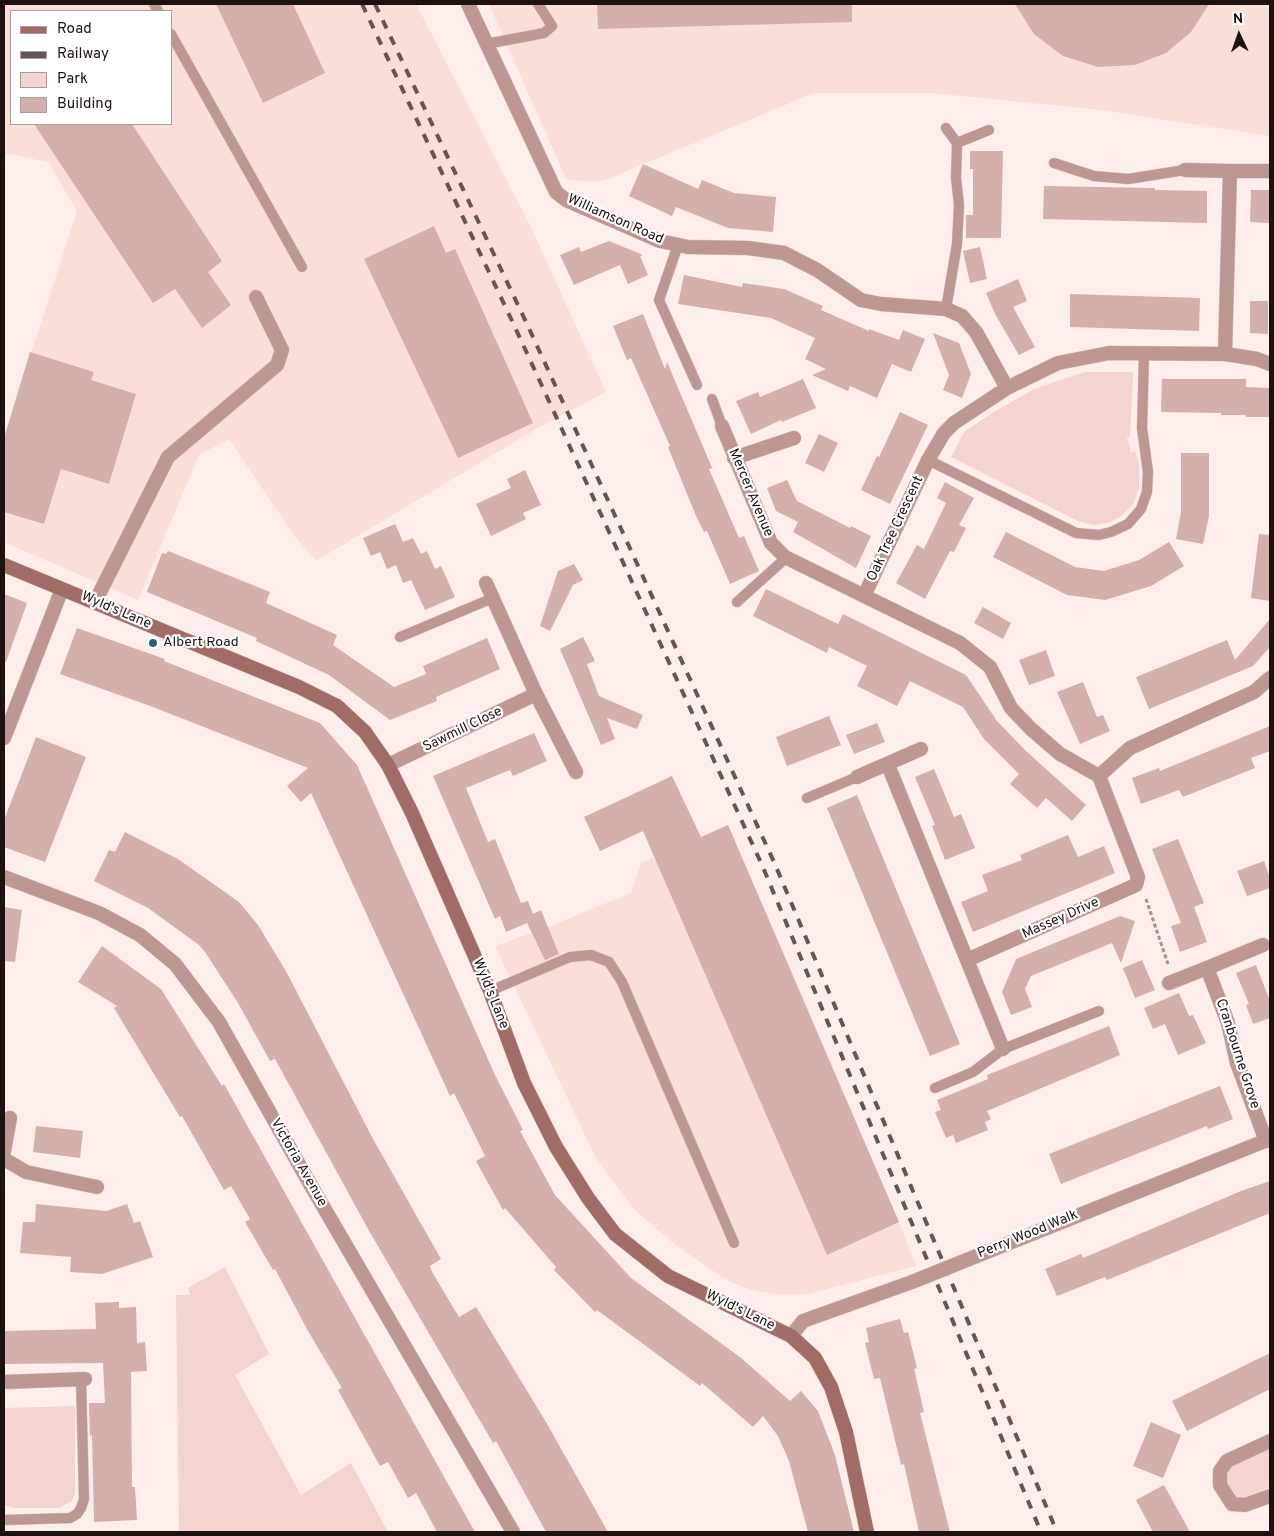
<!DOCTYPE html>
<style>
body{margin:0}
#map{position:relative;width:1274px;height:1536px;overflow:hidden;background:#fdeeeb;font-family:Overpass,sans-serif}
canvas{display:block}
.frame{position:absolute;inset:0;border:5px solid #1e1211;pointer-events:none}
.legend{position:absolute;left:10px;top:10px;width:162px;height:115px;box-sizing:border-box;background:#fff;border:1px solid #a5a0a0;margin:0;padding:6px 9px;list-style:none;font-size:15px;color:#1e1211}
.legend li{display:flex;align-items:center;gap:10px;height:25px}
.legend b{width:25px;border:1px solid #a5a0a0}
.north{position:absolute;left:1214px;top:10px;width:50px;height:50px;-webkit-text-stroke:4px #fff;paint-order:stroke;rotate:357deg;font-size:14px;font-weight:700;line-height:20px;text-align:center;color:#1e1211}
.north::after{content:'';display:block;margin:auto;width:18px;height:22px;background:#1e1211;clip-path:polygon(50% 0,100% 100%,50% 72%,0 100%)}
</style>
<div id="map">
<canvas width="1274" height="1536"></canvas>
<div class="frame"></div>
<ul class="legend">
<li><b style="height:6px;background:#a16c65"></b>Road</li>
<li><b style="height:6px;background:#635654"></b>Railway</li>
<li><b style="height:14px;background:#f4d4d0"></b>Park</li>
<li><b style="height:14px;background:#d3b0ab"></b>Building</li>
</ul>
<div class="north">N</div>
</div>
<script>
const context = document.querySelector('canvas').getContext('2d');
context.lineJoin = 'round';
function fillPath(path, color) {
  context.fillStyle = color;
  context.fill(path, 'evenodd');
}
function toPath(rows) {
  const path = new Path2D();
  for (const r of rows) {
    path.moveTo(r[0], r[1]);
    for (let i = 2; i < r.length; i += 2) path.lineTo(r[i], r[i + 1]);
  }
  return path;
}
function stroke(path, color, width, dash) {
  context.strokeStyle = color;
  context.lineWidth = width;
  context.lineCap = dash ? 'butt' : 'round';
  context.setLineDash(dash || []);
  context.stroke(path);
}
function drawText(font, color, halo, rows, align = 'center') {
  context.font = font + ' Overpass,sans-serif';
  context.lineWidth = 4.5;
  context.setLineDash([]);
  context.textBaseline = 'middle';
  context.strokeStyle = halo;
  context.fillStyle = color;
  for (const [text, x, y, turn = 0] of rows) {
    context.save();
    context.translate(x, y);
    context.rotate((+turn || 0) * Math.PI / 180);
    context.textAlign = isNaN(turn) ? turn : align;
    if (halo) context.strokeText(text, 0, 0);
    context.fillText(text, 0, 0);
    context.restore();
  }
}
fillPath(toPath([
 [4,4,416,4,532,229,606,392,538,428,316,561,295,537,229,439,199,455,138,600,4,542,4,438,77,211,48,162,4,153],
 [11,11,171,11,171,124,11,124],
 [489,4,1270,4,1270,136,1101,110,931,93,814,93,608,179,594,182,566,179],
 [728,825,899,1222,916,1266,808,1294,781,1295,755,1291,728,1281,674,1244,635,1210,596,1158,495,946,543,929,631,893,641,862,655,858]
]), '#f9deda');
fillPath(toPath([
 [1085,372,1133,372,1130,437,1127,437,1131,453,1135,451,1139,464,1139,488,1133,504,1123,515,1108,523,1094,525,1078,521,951,457,965,431,994,412,1034,389],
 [225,1267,269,1354,235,1375,301,1495,351,1463,388,1532,179,1532,176,1295,190,1295,188,1288],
 [75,1406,75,1494,72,1501,59,1508,14,1508,4,1505,4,1408],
 [1270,1448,1270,1487,1243,1498,1233,1496,1228,1488,1225,1473,1231,1465]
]), '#f4d4d0');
fillPath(toPath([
 [216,4,293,4,325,73,263,103],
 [597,4,852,4,852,22,598,29],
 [1015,4,1209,4,1191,32,1166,53,1135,65,1098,67,1063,56,1034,34],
 [34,124,132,124,222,261,208,272,231,305,202,328,175,289,153,303],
 [970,151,1003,151,1001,238,966,238,966,215,973,215,973,169,970,169],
 [643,164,698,189,702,180,734,193,776,197,773,232,728,228,676,207,672,216,629,196],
 [1044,186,1155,188,1155,190,1207,191,1207,223,1043,219],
 [1251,190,1270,190,1270,223,1250,222],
 [434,226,446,253,455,249,533,423,458,458,364,259],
 [609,241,643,255,640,256,648,275,628,284,620,265,574,285,560,255,579,247,581,252],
 [980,247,987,279,970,283,963,251],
 [684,275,742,287,743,283,784,289,823,306,821,310,869,331,869,329,899,340,903,330,925,339,911,372,892,364,877,398,850,386,848,391,812,375,826,369,805,359,815,338,771,318,678,304],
 [1018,279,1027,301,1013,307,1035,347,1019,355,995,314,986,293],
 [1070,294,1200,298,1199,331,1070,327],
 [1250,301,1268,301,1268,334,1250,333],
 [643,314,665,369,667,362,696,430,712,468,709,469,739,538,744,536,759,571,730,584,707,531,704,532,696,516,668,447,670,446,631,358,627,360,613,326],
 [933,333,959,343,971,374,962,398,943,390,949,375],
 [30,352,94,372,91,380,136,394,109,484,61,469,44,524,4,512,4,438],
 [803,379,816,408,782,422,781,420,751,434,736,401,758,392,760,397],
 [1162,379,1246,379,1246,387,1270,388,1270,417,1246,417,1246,415,1221,415,1221,413,1161,412],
 [900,412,928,425,890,504,861,490,877,456,879,457],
 [819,434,838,443,824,472,805,463],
 [1181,453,1209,453,1209,516,1203,544,1176,539,1181,512],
 [525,470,541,505,523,513,526,519,491,536,476,504,511,488,507,479],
 [787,480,797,501,850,528,851,526,871,536,856,568,793,532,798,522,776,511,767,488],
 [945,482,974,498,959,525,966,528,954,552,950,551,925,599,896,583,917,545,924,549,946,503,937,498],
 [395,524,403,542,413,538,421,554,427,551,435,569,441,566,455,597,425,610,411,580,403,583,396,565,387,569,380,552,371,556,363,538],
 [1006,532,1075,567,1104,571,1139,560,1169,542,1184,566,1151,586,1105,600,1067,595,993,557],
 [1259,534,1270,535,1270,601,1251,598],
 [168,551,270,592,266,603,337,635,333,645,394,687,426,674,423,666,487,638,500,669,436,697,437,701,390,720,329,675,256,641,257,638,147,592,162,553,166,554],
 [574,564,583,580,573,585,550,631,540,626,558,571],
 [766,589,838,624,843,614,966,675,997,721,1026,751,1086,805,1072,821,1046,798,1037,808,1010,784,1019,774,984,739,963,707,910,681,897,706,857,686,867,666,829,647,827,653,753,616],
 [4,594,27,603,6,662,4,662],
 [983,607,1011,623,1003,639,974,623],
 [1270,619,1270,647,1253,666,1149,709,1136,677,1227,640,1235,660],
 [77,628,165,659,164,661,320,723,357,765,495,1075,523,1130,520,1131,555,1195,631,1278,740,1357,790,1401,801,1391,818,1411,835,1455,854,1532,808,1532,789,1461,778,1436,763,1416,753,1427,702,1383,700,1386,597,1310,595,1312,554,1270,556,1267,505,1208,503,1210,476,1161,485,1156,454,1093,450,1096,311,793,301,802,287,786,308,768,153,707,60,674],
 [583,637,595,661,587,664,599,696,643,715,637,729,607,718,615,739,601,745,560,649],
 [1046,650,1055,676,1029,685,1019,660],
 [1083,682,1097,717,1103,715,1110,731,1080,744,1057,692],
 [829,716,841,745,787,766,776,737],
 [877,723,885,742,854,754,846,735],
 [1270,726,1270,751,1251,758,1255,768,1183,797,1179,790,1141,804,1132,778,1159,768,1160,771],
 [534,733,547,761,513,776,510,770,466,788,488,842,495,839,521,903,528,901,533,914,541,910,559,954,545,960,527,923,506,932,500,916,495,919,433,776],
 [36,737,86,757,45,862,4,847,4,820],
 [934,769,954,817,961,814,975,848,945,860,932,826,935,825,915,777],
 [672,776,701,837,728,825,899,1222,827,1255,643,831,600,851,584,817],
 [857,795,960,1044,930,1056,827,808],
 [125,832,178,859,239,902,258,925,287,973,373,1139,441,1259,430,1266,432,1272,459,1317,476,1307,546,1422,608,1532,546,1532,496,1441,493,1443,368,1229,275,1059,270,1061,238,1003,205,952,199,945,148,908,94,881,109,850,115,852],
 [1068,835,1078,857,1104,846,1115,873,973,932,961,902,988,891,982,875,1022,860,1020,855],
 [1178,839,1204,903,1194,907,1207,942,1180,952,1171,926,1181,923,1152,849],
 [1264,861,1270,878,1270,888,1247,896,1237,871],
 [4,907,22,910,15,962,4,961],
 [1120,916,1135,921,1121,963,1112,943,1031,976,1025,989,1032,1007,1011,1015,1002,992,1016,959],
 [102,946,161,989,222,1086,224,1084,475,1532,437,1532,416,1493,408,1498,388,1462,380,1466,338,1390,342,1388,308,1331,275,1269,273,1270,245,1222,250,1219,231,1186,224,1190,182,1116,180,1117,114,1008,117,1006,78,982],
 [1142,960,1155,990,1135,998,1123,968],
 [1256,965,1270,1001,1270,1018,1253,1024,1246,1005,1249,1004,1236,973],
 [1179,993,1189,1016,1193,1015,1206,1043,1178,1055,1165,1024,1153,1029,1144,1008],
 [1109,1026,1120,1055,987,1111,991,1119,985,1122,988,1130,956,1143,953,1135,946,1138,935,1112,941,1110,937,1100,988,1079,987,1075],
 [1220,1086,1233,1119,1208,1129,1207,1126,1061,1184,1049,1154],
 [36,1126,83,1131,80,1158,33,1152],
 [1270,1181,1270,1213,1107,1280,1105,1277,1057,1296,1045,1269,1081,1254,1083,1258,1241,1191],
 [36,1204,106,1211,127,1204,134,1223,140,1221,153,1257,102,1274,70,1272,71,1257,20,1253,23,1222,35,1222],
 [119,1302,119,1308,136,1307,137,1343,145,1342,147,1371,131,1372,132,1487,135,1487,137,1520,94,1522,92,1435,90,1436,89,1403,105,1403,103,1363,4,1364,4,1331,96,1329,95,1303],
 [900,1319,904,1333,908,1332,917,1368,914,1369,924,1412,920,1413,950,1532,919,1532,904,1464,901,1465,880,1378,874,1379,865,1343,869,1342,866,1328],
 [1270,1353,1270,1389,1187,1431,1172,1401],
 [1151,1422,1181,1435,1163,1478,1133,1466],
 [1164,1485,1175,1505,1190,1532,1153,1532,1136,1500]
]), '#d3b0ab');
const service = toPath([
 [154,4,158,11],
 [171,34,302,267],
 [486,44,544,33,552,26,538,4],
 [946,128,957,143],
 [1054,163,1094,176,1128,179,1185,170],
 [678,245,659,300,697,385],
 [946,309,957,244,959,205,956,178,957,143,989,130],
 [712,399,722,426],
 [928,460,1076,533,1099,535,1111,532,1128,524,1141,509,1147,492,1148,472,1142,428,1144,353],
 [737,602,787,557],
 [400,637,493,598],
 [807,798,857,777],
 [490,991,570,957,591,955,609,962,622,982,734,1243],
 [935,1088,973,1072,1003,1049,1099,1011],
 [4,1520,70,1518,77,1514,81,1508,84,1499,81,1379]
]);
const minor = toPath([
 [468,4,556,192,566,200,660,241,688,247,748,248,784,253,817,270,861,300,881,304,946,309,962,316,976,332,1007,388],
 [1185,170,1230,171],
 [1225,354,1230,171,1270,171],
 [722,426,771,543,785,557,960,643,990,667,1011,708,1031,729,1060,754,1099,776],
 [734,458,794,438],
 [486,583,536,694],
 [864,596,928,460,944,433,954,423,1007,388,1058,363,1109,353,1225,354,1257,359,1270,364],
 [95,602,168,457,277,365,282,350,256,297],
 [4,738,62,589],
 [388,765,536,694,576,772],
 [888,765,967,960],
 [1099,776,1130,748,1254,692,1270,678],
 [857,777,921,749],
 [4,877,99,913,140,935,175,964,219,1022,306,1177,513,1532],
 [1263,945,1207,968,1228,1023,1237,1063,1266,1141],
 [1169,983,1207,968],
 [1003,1049,967,960,1136,885,1138,877,1099,776],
 [4,1151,10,1118],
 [4,1159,26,1172,97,1187],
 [989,1251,1270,1139],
 [791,1336,803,1321,912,1282],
 [4,1382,85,1379],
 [1270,1441,1227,1461,1220,1471,1220,1485,1232,1504,1245,1505,1270,1496]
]);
const secondary = toPath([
 [4,565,299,687,337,706,365,732,388,765,412,813,490,991,524,1083,556,1147,588,1198,615,1234,668,1276,791,1336,815,1358,831,1387,846,1432,867,1532]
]);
stroke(service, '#d9cbc8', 11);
stroke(minor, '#d9cbc8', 15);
stroke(secondary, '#d9cbc8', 15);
stroke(toPath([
 [1146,899,1168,964]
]), '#a19491', 3, [4, 2.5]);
stroke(service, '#bd9893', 10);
stroke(minor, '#bd9893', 14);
stroke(secondary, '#a16c65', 14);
stroke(toPath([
 [362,4,514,325,762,865,1041,1532],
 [375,4,527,324,774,862,1057,1532]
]), '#635654', 4, [9, 9]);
const minorBridge = toPath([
 [912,1282,989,1251]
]);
stroke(minorBridge, '#d9cbc8', 15, []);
stroke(minorBridge, '#bd9893', 14);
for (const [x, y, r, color] of [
 [153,643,5,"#1d6972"]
]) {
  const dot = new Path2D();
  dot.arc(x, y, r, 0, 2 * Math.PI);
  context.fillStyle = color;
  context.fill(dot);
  stroke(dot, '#fff', 2);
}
drawText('14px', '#1e1211', '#fff', [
 ["Williamson Road",615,220,24],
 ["Mercer Avenue",750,493,67],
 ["Oak Tree Crescent",896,529,-65],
 ["Wyld's Lane",116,611,23],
 ["Sawmill Close",463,730,-26],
 ["Massey Drive",1061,919,-24],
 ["Wyld's Lane",490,994,68],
 ["Cranbourne Grove",1237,1054,72],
 ["Victoria Avenue",298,1163,60],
 ["Perry Wood Walk",1028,1235,-22],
 ["Wyld's Lane",740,1311,26]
]);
drawText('14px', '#1e1211', '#fff', [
 ["Albert Road",163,643]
], 'left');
</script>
